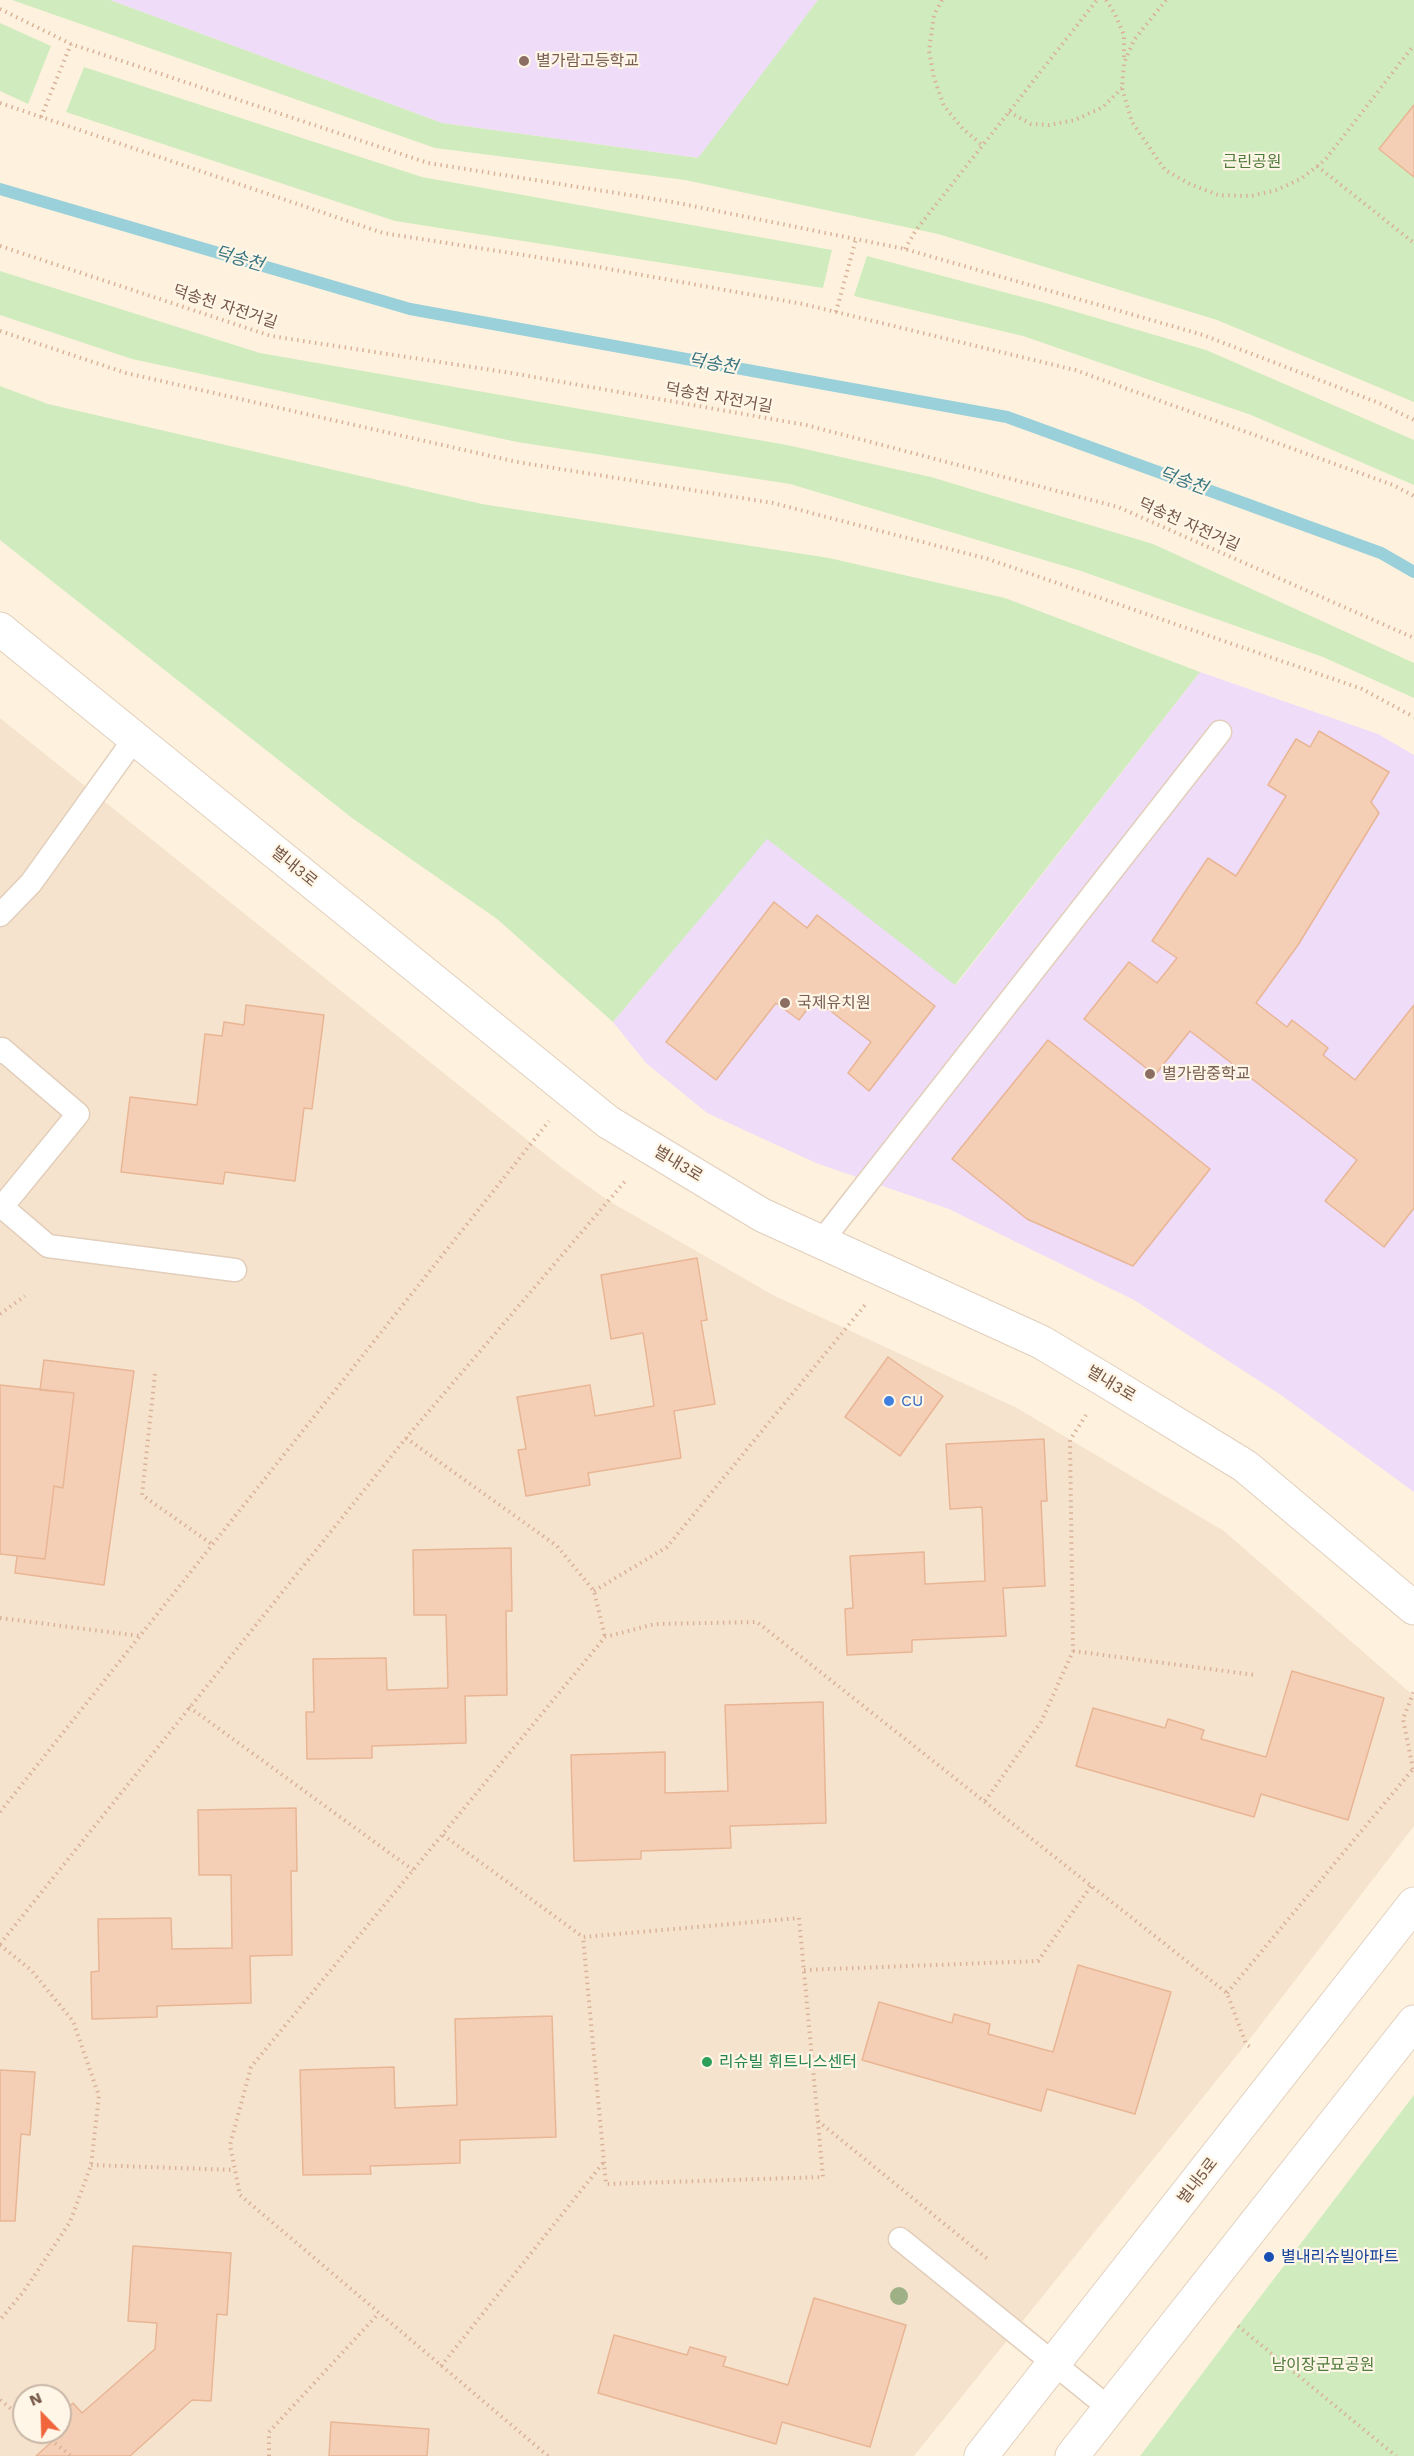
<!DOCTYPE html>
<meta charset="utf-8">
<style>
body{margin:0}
#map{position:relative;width:1414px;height:2456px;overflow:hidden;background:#fef2df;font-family:"Work Sans",sans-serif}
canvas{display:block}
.north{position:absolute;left:12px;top:2384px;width:60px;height:60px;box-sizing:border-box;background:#fff6e7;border:2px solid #c8b6a7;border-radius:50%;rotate:337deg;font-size:16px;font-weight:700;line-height:24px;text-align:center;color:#755746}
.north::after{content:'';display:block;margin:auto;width:21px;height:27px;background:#f0653c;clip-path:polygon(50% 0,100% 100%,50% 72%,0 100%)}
</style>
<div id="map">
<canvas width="1414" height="2456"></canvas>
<div class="north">N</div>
</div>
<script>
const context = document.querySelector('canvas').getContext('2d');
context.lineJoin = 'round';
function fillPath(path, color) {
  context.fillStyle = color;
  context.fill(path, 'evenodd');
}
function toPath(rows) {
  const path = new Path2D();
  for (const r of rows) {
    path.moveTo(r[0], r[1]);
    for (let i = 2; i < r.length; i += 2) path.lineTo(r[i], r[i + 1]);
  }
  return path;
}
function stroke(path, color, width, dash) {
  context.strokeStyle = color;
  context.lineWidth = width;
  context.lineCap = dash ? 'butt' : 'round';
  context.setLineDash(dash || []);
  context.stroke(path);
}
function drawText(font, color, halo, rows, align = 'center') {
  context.font = font + ' "Work Sans","Noto Sans KR",sans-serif';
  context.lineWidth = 4.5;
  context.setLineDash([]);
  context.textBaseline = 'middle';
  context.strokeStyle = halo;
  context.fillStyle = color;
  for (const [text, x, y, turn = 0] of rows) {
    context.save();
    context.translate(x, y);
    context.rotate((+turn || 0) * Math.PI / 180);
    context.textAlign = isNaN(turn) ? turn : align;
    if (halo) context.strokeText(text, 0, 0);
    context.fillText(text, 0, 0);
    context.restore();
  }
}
fillPath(toPath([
 [0,718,560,1166,609,1201,773,1295,1017,1408,1224,1531,1414,1696,1414,1826,1246,2044,914,2456,0,2456],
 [24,2396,60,2396,60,2432,24,2432]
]), '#f6e3cd');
fillPath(toPath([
 [110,0,818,0,699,158,442,123],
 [1200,672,1378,734,1414,755,1414,1492,1281,1395,1134,1300,949,1209,816,1163,707,1113,646,1063,613,1022,767,838,956,985]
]), '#efdcf9');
fillPath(toPath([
 [12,0,110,0,442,123,698,158,818,0,1414,0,1414,402,1217,320,938,234,685,180,435,148],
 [0,23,51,46,28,104,0,91],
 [84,67,422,177,832,250,823,288,395,221,66,112],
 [867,256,1049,304,1206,350,1414,440,1414,485,1251,415,1023,336,854,296],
 [0,271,260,353,787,445,931,477,1153,544,1414,663,1414,698,1323,657,1081,571,790,484,517,442,132,359,0,315],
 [0,386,48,404,482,504,829,558,1005,598,1200,672,955,985,767,839,613,1022,497,919,352,818,0,540],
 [1414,2095,1414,2456,1140,2456,1238,2326]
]), '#d0ebbd');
stroke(toPath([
 [0,189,410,309,1007,417,1381,553,1414,572]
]), '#99d0da', 12);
const building = toPath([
 [1414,105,1414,177,1379,149,1414,105],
 [1319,731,1389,772,1371,802,1379,813,1298,945,1256,1003,1287,1027,1292,1020,1328,1048,1323,1055,1355,1080,1414,1005,1414,1208,1384,1247,1325,1201,1357,1160,1190,1031,1155,1075,1084,1019,1129,962,1157,983,1177,958,1152,941,1208,858,1236,876,1286,796,1268,785,1296,739,1310,747,1319,731],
 [774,902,807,928,817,915,935,1006,869,1091,848,1073,871,1042,815,999,799,1020,776,1003,716,1080,666,1042,774,902],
 [246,1005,324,1015,312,1109,304,1108,295,1181,225,1172,223,1184,121,1172,130,1097,197,1105,205,1034,222,1036,224,1022,244,1025,246,1005],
 [1048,1040,1210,1169,1133,1266,1027,1219,952,1159,1048,1040],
 [697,1258,707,1320,701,1321,715,1404,674,1411,681,1458,588,1473,590,1485,526,1496,518,1450,526,1449,517,1397,590,1385,595,1416,654,1406,643,1333,611,1339,601,1275,697,1258],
 [888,1357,943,1396,900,1456,845,1417,888,1357],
 [44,1360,134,1371,104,1585,15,1573,17,1556,45,1559,54,1486,63,1488,74,1393,40,1390,44,1360],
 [0,1385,74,1393,63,1488,54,1486,45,1559,0,1554,0,1385],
 [1044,1439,1047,1501,1041,1501,1045,1586,1003,1588,1006,1636,912,1640,912,1652,847,1655,845,1609,853,1608,850,1556,924,1552,925,1584,985,1581,982,1507,950,1509,946,1444,1044,1439],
 [511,1548,512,1611,506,1611,507,1695,465,1696,466,1743,372,1746,372,1758,307,1759,306,1712,314,1712,313,1659,386,1658,387,1690,448,1688,446,1615,414,1615,413,1550,511,1548],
 [1292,1671,1384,1698,1348,1820,1261,1794,1254,1817,1076,1766,1093,1708,1165,1728,1168,1719,1204,1730,1201,1739,1266,1757,1292,1671],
 [823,1702,826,1823,730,1826,731,1848,641,1851,641,1859,574,1861,571,1755,665,1752,665,1793,728,1791,725,1705,823,1702],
 [296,1808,297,1871,291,1871,292,1955,250,1956,251,2003,157,2006,157,2017,92,2019,91,1972,99,1971,98,1919,171,1918,172,1949,232,1948,231,1875,199,1875,198,1810,296,1808],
 [1078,1965,1171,1992,1135,2114,1047,2089,1041,2111,862,2060,879,2002,952,2023,954,2014,990,2024,988,2034,1053,2052,1078,1965],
 [552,2016,556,2137,460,2140,460,2163,370,2166,371,2174,303,2175,300,2070,394,2067,395,2108,457,2105,455,2019,552,2016],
 [0,2070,35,2072,30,2135,21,2134,15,2221,0,2221,0,2070],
 [133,2246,231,2253,227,2315,217,2314,211,2401,192,2400,130,2456,36,2456,56,2438,50,2432,60,2432,60,2415,73,2403,82,2413,155,2349,157,2323,128,2321,133,2246],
 [814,2298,906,2325,870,2447,782,2422,776,2444,598,2393,614,2335,687,2355,690,2347,726,2357,723,2366,788,2385,814,2298],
 [331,2422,429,2429,427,2456,329,2456,331,2422]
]);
fillPath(building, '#f5cfb5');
stroke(building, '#e8b595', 1.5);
const service = toPath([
 [0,915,31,883,135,738],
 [0,1052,2,1049,78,1114,2,1207],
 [0,1205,48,1246,235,1270],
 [821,1242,1220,732],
 [900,2239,1109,2408]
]);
const minor = toPath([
 [0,629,608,1122,762,1215,1041,1342,1108,1382,1245,1466,1414,1608]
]);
const tertiary = toPath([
 [981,2456,1414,1904],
 [1072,2456,1414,2022]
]);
stroke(service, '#e2cebb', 25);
stroke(minor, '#e2cebb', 35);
stroke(tertiary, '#e2cebb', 35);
stroke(toPath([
 [942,0,934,15,929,51,934,78,944,106,963,129,982,145],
 [1106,0,1115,14,1124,35,1124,59],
 [1166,0,1134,40,1124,63,1122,88,1132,122,1165,170,1190,184,1218,195,1251,196,1277,190,1302,178,1325,160,1414,45],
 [0,9,71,44,428,163,673,202,905,249,1203,335,1379,403,1414,420],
 [0,103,383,233,587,265,803,304,1075,370,1393,485,1414,496],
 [1009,112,1031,124,1049,125,1075,120,1103,107,1122,88],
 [41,117,71,44],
 [1317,166,1414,243],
 [0,246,271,336,511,373,806,425,1118,507,1414,638],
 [905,249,916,230,1097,0],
 [836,312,856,239],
 [0,331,126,373,517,462,773,503,988,559,1362,689,1414,717],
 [0,1314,25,1296],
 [155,1374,142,1495,213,1545],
 [406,1438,557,1546,594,1591,605,1637],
 [594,1591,667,1547,865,1305],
 [0,1618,140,1636],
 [1073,1651,1255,1675],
 [189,1707,413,1870],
 [1413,1769,1403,1719,1414,1691],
 [985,1801,1041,1722,1073,1651,1070,1440,1086,1415],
 [0,1812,549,1121],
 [443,1835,583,1937],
 [799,1918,823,2177,606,2184,583,1937,799,1918],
 [0,1944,406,1438,627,1179],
 [0,1945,31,1970,73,2021,99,2096,91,2165,70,2222,24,2291,0,2320],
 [804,1970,1038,1961,1091,1886],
 [1227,1993,1413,1769,1414,1772],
 [818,2121,990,2261],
 [91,2165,235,2170],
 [1238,2326,1396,2456],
 [441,2366,603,2163],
 [0,2400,24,2419],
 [41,2432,71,2456],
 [269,2456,269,2432,379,2313],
 [548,2456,240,2195,230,2145,251,2067,605,1637,655,1624,757,1622,1227,1993,1246,2044,1253,2049]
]), '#d9b299', 4, [1.5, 4.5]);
stroke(service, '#fff', 22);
stroke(minor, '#fff', 33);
stroke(tertiary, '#fff', 33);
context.fillStyle = '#9eb186';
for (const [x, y] of [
 [899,2296]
]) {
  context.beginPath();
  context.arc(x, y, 9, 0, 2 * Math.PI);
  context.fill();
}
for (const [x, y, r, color] of [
 [524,61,6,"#8d6e63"],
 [785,1003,6,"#8d6e63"],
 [1150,1074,6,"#8d6e63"],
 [889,1401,6,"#3f7fe0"],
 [707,2062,6,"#2e9e5b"],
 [1269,2257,6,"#1a4fb4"]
]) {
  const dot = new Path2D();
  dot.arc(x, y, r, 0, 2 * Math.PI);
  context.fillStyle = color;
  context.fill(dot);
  stroke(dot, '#fff6e7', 2);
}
drawText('16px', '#785e54', '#fff6e7', [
 ["별가람고등학교",536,61],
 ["국제유치원",797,1003],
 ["별가람중학교",1162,1074]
], 'left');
drawText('16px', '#4f7c3d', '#fff6e7', [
 ["근린공원",1252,162],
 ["남이장군묘공원",1323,2365]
]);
drawText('16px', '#755746', '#fff6e7', [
 ["덕송천 자전거길",225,307,18],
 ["덕송천 자전거길",719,398,10],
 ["덕송천 자전거길",1189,525,24],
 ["별내3로",294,867,39],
 ["별내3로",678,1164,31],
 ["별내3로",1111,1384,31],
 ["별내5로",1198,2181,-52]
]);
drawText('16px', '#366cbe', '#fff6e7', [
 ["CU",901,1401]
], 'left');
drawText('16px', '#27864d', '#fff6e7', [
 ["리슈빌 휘트니스센터",719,2062]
], 'left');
drawText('16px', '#164399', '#fff6e7', [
 ["별내리슈빌아파트",1281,2257]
], 'left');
drawText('italic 18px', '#3b7783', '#fff6e7', [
 ["덕송천",239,259,16],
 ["덕송천",713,364,10],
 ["덕송천",1183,481,20]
]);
</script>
